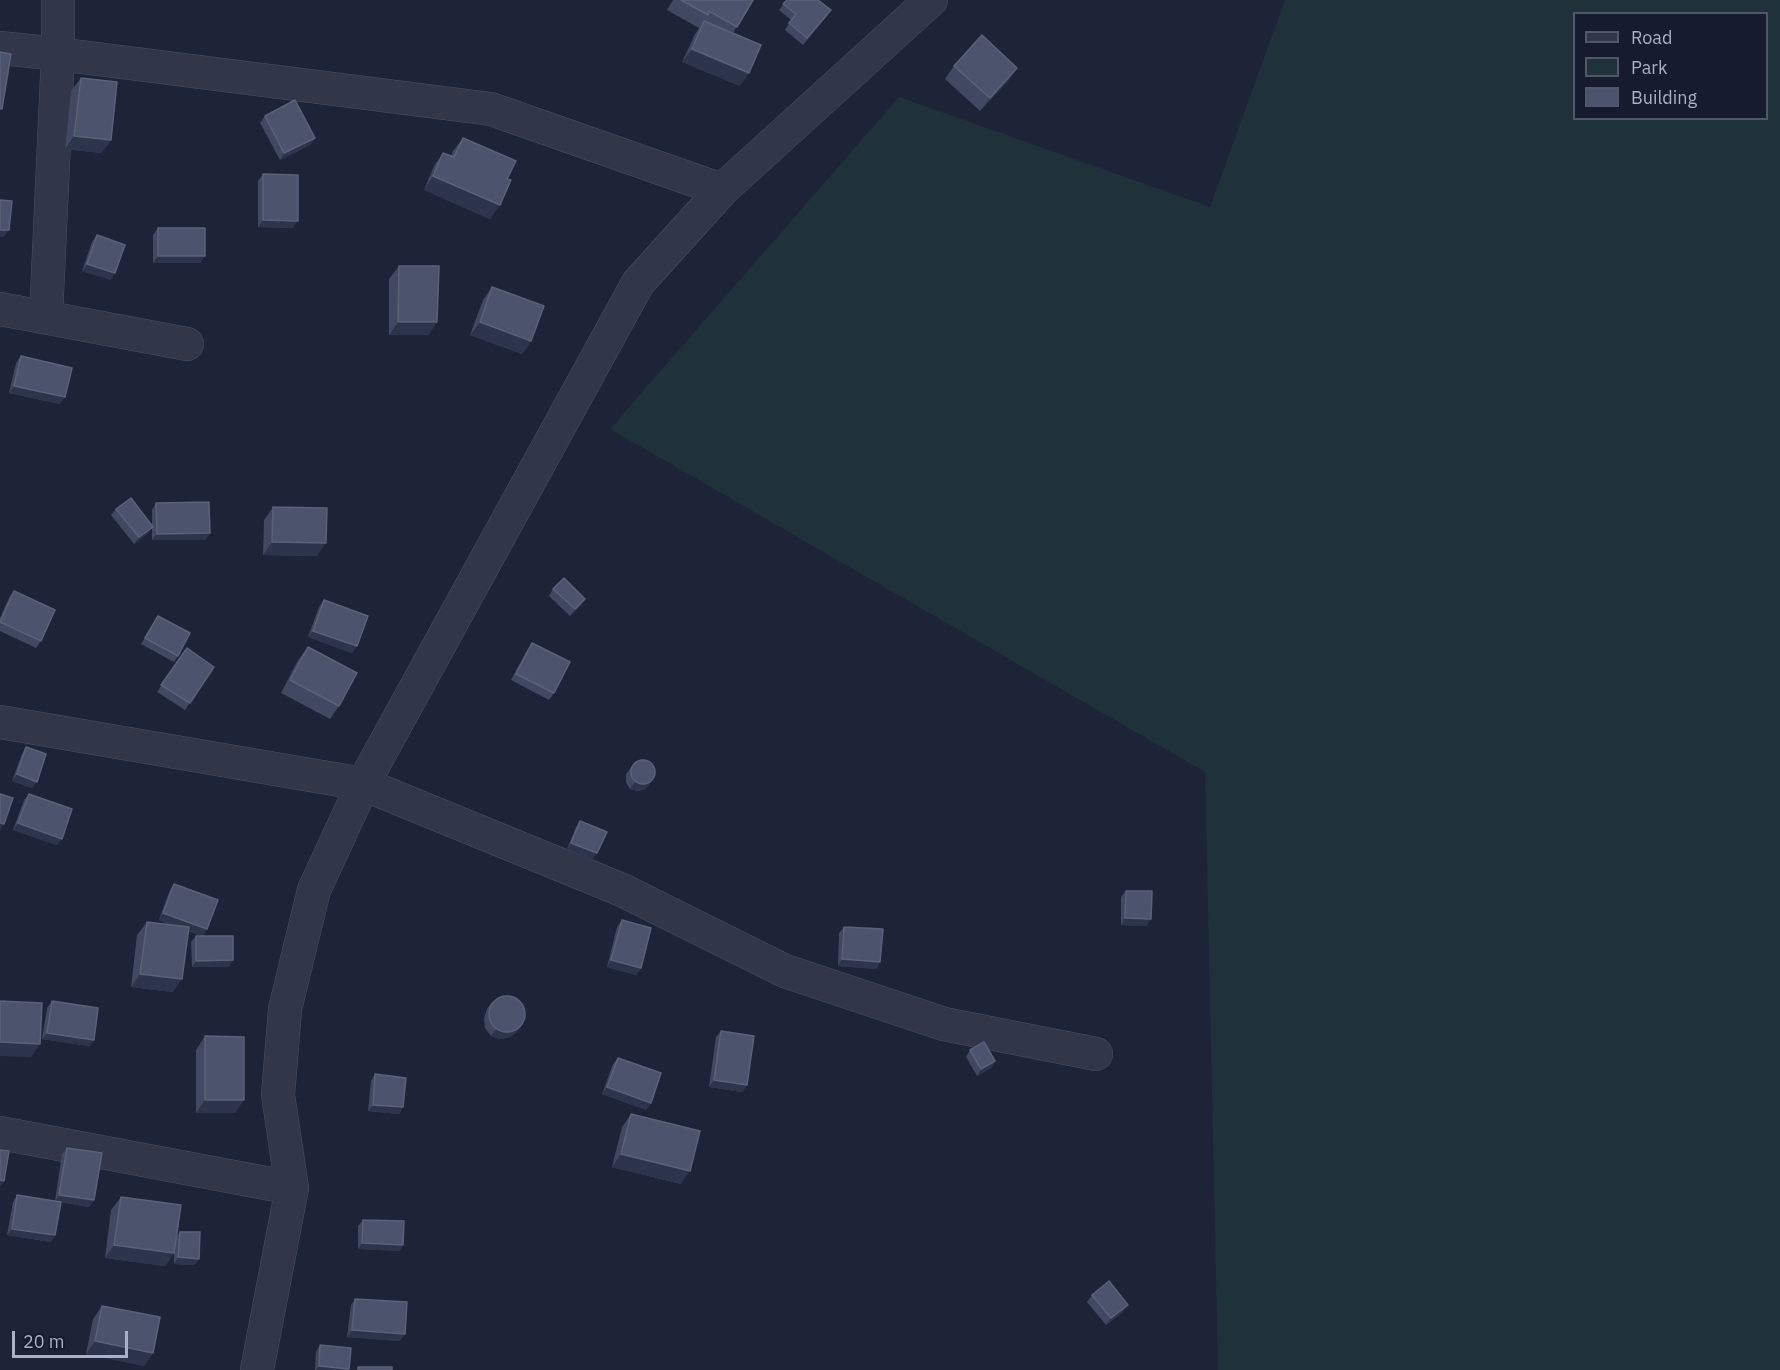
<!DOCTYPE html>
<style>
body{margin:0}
#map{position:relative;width:1780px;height:1370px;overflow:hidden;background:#1d2438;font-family:"IBM Plex Sans",sans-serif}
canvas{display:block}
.legend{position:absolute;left:1573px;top:12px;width:195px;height:108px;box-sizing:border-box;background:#161c2d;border:2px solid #51576a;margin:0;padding:8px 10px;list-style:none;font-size:18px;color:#aab0c6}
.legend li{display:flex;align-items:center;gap:12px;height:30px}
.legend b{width:30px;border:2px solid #51576a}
.scale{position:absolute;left:12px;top:1331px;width:116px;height:27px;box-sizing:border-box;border:3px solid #aab0c6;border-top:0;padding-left:8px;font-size:18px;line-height:21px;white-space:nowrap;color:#aab0c6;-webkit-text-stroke:4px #161c2d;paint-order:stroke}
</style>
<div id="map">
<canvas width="1780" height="1370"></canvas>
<ul class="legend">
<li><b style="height:8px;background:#313648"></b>Road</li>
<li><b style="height:16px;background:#1f3139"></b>Park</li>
<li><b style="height:16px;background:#4b546c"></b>Building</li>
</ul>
<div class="scale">20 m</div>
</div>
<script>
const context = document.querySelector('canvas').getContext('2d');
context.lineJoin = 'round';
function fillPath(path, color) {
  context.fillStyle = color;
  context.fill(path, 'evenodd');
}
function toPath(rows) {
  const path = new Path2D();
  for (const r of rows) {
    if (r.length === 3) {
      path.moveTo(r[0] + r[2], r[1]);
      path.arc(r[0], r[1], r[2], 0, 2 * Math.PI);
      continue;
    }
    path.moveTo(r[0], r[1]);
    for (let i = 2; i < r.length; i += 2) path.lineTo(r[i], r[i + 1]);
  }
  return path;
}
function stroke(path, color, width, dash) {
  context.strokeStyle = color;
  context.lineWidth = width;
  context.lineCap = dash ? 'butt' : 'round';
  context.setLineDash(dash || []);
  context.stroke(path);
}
fillPath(toPath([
 [1285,0,1780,0,1780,1370,1218,1370,1205,772,610,429,899,97,1210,207],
 [1574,14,1766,14,1766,118,1574,118]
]), '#1f3139');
const minor = toPath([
 [0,48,58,54,491,109,722,190],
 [0,309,187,344],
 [46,317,58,54,58,0],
 [0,722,363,784,622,890,785,971,944,1024,1096,1054],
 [0,1133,292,1188],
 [257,1370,292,1188,278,1095,285,1009,314,890,363,784,638,283,722,190,931,0]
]);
stroke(minor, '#4b5164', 34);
stroke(minor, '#313648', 33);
fillPath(toPath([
 [673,0,753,0,733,33,740,86,682,62,695,34,701,25,699,28,667,10],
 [787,0,826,17,803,45,785,30,791,20,779,10],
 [954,66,1017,68,1008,81,980,111,945,79],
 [81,78,102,153,65,149,71,91],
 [265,116,315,138,310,145,280,160,260,123],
 [463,138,507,179,490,219,424,190,434,166,443,153,451,156,453,151],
 [263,174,293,228,258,227,258,181],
 [158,228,200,263,153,263,153,235],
 [97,235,111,280,82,271,92,242],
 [399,266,437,322,428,335,389,335,389,279],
 [492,287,531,341,522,354,470,335,483,300],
 [21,356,60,404,9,393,16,363],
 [156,503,210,533,205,540,152,540,152,528,148,533,134,544,111,515,116,509,152,525,152,510],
 [273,507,317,556,263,555,264,520],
 [553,589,585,599,580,606,570,616,549,596],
 [14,591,41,641,36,648,0,631,0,618,9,598],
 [324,600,357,646,352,653,308,637,319,607],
 [158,616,178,656,174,662,141,644],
 [532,643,554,693,549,700,511,680,527,650],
 [308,647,339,706,330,719,281,693,298,660],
 [187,648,214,667,185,710,157,692],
 [26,747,32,788,12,781,22,754],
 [635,762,646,789,638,791,630,789,626,782,626,774],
 [29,794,62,839,57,845,13,830,24,800],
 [580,821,592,860,567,849,576,827],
 [174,884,203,936,233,960,228,967,192,967,191,942,196,936,202,936,188,931,173,992,131,987,137,935,147,922,171,925,159,920,170,890],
 [1126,891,1147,926,1121,925,1121,897],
 [622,920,641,968,636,975,607,967,617,927],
 [844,927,880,962,876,969,838,966,839,933],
 [52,1001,94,1040,89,1046,42,1039,47,1008],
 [492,1002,522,1025,517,1032,510,1037,500,1039,491,1036,485,1028,484,1018,487,1009],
 [721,1031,747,1085,742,1092,709,1087,716,1037],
 [205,1036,235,1113,196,1113,196,1050],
 [970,1050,991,1068,977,1076,966,1057],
 [618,1058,651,1103,646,1110,602,1094,613,1064],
 [375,1074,403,1107,399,1114,368,1111,371,1081],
 [631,1114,681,1184,612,1167,622,1127],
 [67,1148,94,1200,89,1207,60,1202,51,1242,7,1235,13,1202,17,1195,55,1201,62,1154],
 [121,1197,177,1236,180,1232,199,1259,194,1265,174,1264,174,1253,165,1266,105,1258,111,1210],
 [363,1220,403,1245,399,1251,358,1249,358,1226],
 [1092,1295,1123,1312,1106,1325,1087,1302],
 [355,1299,400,1341,347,1337,351,1305],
 [102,1306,153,1353,144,1366,86,1354,93,1319],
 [320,1345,348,1370,315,1370,316,1352]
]), '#404961');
fillPath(toPath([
 [692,49,749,73,740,86,682,62],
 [1017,68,1008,81,980,111,990,98],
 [74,136,111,140,102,153,65,149],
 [315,138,310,145,280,160,284,153],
 [433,176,500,205,490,219,424,190],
 [263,220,298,221,293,228,258,227],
 [0,230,9,230,4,237,0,237],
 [158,256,205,256,200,263,153,263],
 [87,264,115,273,111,280,82,271],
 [398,322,437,322,428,335,389,335],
 [480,322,531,341,522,354,470,335],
 [14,386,65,397,60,404,9,393],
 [153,527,148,533,134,544,139,537],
 [210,533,205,540,152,540,157,534],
 [272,542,326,543,317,556,263,555],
 [585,599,580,606,570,616,575,609],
 [313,631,357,646,352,653,308,637],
 [17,774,37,782,32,788,12,781],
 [655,776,646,789,638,791,630,789,635,782],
 [0,823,4,824,0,830],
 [18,823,62,839,57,845,13,830],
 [571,843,597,853,592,860,567,849],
 [163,913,207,929,203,936,159,920],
 [1125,918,1151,919,1147,926,1121,925],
 [842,959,880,962,876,969,838,966],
 [233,960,228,967,192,967,196,961],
 [611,960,641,968,636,975,607,967],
 [140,974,182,979,173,992,131,987],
 [522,1025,517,1032,510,1037,500,1039,491,1036,496,1029],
 [47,1033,94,1040,89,1046,42,1039],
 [0,1042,40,1044,31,1057,0,1056],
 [995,1061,991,1068,977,1076,981,1069],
 [714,1080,747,1085,742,1092,709,1087],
 [607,1087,651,1103,646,1110,602,1094],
 [205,1100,244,1100,235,1113,196,1113],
 [373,1105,403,1107,399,1114,368,1111],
 [621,1154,690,1171,681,1184,612,1167],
 [0,1180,4,1181,0,1187],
 [59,1195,94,1200,89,1207,55,1201],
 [12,1229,55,1235,51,1242,7,1235],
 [362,1243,403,1245,399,1251,358,1249],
 [114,1245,174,1253,165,1266,105,1258],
 [178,1257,199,1259,194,1265,174,1264],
 [1128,1305,1123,1312,1106,1325,1111,1318],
 [352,1330,405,1334,400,1341,347,1337],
 [95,1341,153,1353,144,1366,86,1354],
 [319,1366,349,1369,348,1370,316,1370]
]), '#2d354c');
const building = toPath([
 [681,0,753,0,737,27,709,11,708,15,681,0],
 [787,0,818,0,831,10,807,38,789,23,796,14,783,4,787,0],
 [704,21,761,45,749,73,692,49,704,21],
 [982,35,1017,68,990,98,954,66,982,35],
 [0,52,11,54,2,109,0,109,0,52],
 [81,78,117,82,111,140,74,136,81,78],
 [295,100,315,138,284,153,265,116,295,100],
 [463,138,516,161,507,179,511,180,500,205,433,176,443,153,454,157,463,138],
 [263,174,298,175,298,221,263,220,263,174],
 [0,200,12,201,9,230,0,230,0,200],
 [158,228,205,228,205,256,158,256,158,228],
 [97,235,125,245,115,273,87,264,97,235],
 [399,266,439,266,437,322,398,322,399,266],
 [492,287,544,306,531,341,480,322,492,287],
 [21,356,72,368,65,397,14,386,21,356],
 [131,498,153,527,139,537,116,509,131,498],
 [209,502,210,533,157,534,156,503,209,502],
 [273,507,327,508,326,543,272,542,273,507],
 [564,578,585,599,575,609,553,589,564,578],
 [14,591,55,610,41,641,0,622,14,591],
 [324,600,368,616,357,646,313,631,324,600],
 [158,616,190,633,178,656,145,638,158,616],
 [532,643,570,662,554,693,516,674,532,643],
 [308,647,357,673,339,706,290,680,308,647],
 [187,648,214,667,190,703,161,685,187,648],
 [26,747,46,754,37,782,17,774,26,747],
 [643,772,12],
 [0,794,13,798,4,824,0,823,0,794],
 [29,794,72,809,62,839,18,823,29,794],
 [580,821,607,832,597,853,571,843,580,821],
 [174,884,218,900,207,929,163,913,174,884],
 [1126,891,1152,891,1151,919,1125,918,1126,891],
 [622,920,651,928,641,968,611,960,622,920],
 [147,922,189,927,182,979,140,974,147,922],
 [844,927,883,929,880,962,842,959,844,927],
 [196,936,233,936,233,960,196,961,196,936],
 [507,1014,18],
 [0,1001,42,1003,40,1044,0,1042,0,1001],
 [52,1001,98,1008,94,1040,47,1033,52,1001],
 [721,1031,754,1036,747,1085,714,1080,721,1031],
 [205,1036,244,1037,244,1100,205,1100,205,1036],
 [984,1042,995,1061,981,1069,970,1050,984,1042],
 [618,1058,661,1073,651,1103,607,1087,618,1058],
 [375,1074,406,1078,403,1107,373,1105,375,1074],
 [631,1114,700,1131,690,1171,621,1154,631,1114],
 [67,1148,102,1153,94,1200,59,1195,67,1148],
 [0,1150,9,1151,4,1181,0,1180,0,1150],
 [17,1195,61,1202,55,1235,12,1229,17,1195],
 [121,1197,181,1205,174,1253,114,1245,121,1197],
 [363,1220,404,1221,403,1245,362,1243,363,1220],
 [180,1232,200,1232,199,1259,178,1257,180,1232],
 [1109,1281,1128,1305,1111,1318,1092,1295,1109,1281],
 [355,1299,407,1302,405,1334,352,1330,355,1299],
 [102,1306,160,1317,153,1353,95,1341,102,1306],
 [320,1345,351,1348,349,1369,319,1366,320,1345],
 [358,1367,392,1367,392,1370,358,1370,358,1367]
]);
fillPath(building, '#4b546c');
stroke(building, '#5a627a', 1.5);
</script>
